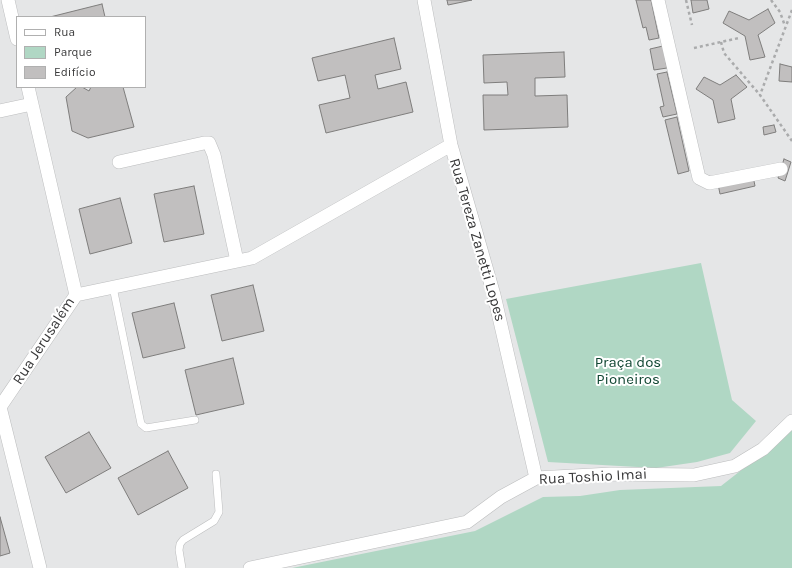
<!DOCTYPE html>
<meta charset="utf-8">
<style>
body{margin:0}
#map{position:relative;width:792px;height:568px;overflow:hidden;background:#e5e6e7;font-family:Karla,sans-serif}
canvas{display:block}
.legend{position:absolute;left:16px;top:16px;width:130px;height:72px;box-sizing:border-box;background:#fff;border:1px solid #b0b0b0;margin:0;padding:5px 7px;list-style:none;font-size:12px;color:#39393a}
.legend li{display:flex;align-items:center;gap:8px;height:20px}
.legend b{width:20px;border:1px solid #b0b0b0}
</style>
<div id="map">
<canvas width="792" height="568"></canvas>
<ul class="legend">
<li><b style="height:5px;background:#fff"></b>Rua</li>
<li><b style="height:11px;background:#b0d7c4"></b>Parque</li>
<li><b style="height:11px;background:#c1bfbf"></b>Edifício</li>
</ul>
</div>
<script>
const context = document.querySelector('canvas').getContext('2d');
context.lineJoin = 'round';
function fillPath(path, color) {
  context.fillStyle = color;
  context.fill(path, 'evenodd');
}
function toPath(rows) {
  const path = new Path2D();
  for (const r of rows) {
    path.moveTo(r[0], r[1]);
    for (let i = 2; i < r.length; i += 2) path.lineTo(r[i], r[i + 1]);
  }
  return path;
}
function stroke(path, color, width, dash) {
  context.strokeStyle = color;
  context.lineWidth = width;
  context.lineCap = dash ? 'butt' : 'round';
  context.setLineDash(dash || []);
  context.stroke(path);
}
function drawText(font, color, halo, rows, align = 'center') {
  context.font = font + ' Karla,sans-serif';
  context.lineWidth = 4;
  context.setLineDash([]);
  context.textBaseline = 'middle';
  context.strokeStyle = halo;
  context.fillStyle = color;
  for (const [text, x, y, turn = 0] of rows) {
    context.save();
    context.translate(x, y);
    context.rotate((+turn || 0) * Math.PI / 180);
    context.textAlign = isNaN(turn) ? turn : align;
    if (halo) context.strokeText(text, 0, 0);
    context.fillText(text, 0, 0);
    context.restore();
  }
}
fillPath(toPath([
 [701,263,732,400,756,421,730,453,697,462,656,468,548,462,506,299],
 [792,428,792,568,292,568,475,531,543,497,580,496,620,490,721,486,776,443]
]), '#b0d7c4');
const building = toPath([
 [447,0,472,0,448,5,447,0],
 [636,0,651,0,659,38,649,40,646,27,643,28,636,0],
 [691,0,707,0,709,9,693,13,691,0],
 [102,4,105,17,50,17,102,4],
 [768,9,775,23,758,35,765,57,750,60,745,36,723,23,729,11,749,20,768,9],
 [394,38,401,69,375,75,378,89,406,82,413,112,326,133,319,105,350,98,345,75,318,81,312,58,394,38],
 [663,46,667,68,654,70,650,49,663,46],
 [564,52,565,77,535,78,535,96,567,95,568,127,484,130,483,95,508,95,507,82,484,83,483,55,564,52],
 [780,64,792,67,792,82,779,81,780,64],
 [667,72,677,114,663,117,660,107,664,106,657,74,667,72],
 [736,75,747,87,731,99,735,119,718,123,713,100,696,89,704,77,720,85,736,75],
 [77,87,82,87,89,91,91,87,123,87,134,127,88,138,72,131,66,97,77,87],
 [677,117,689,171,678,174,665,120,677,117],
 [774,125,776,132,764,135,763,127,774,125],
 [784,159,791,162,785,181,778,178,784,159],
 [753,176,755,186,720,194,718,184,753,176],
 [194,186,204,234,164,242,154,194,194,186],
 [120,198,132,243,90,254,79,209,120,198],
 [253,285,264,331,222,341,211,295,253,285],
 [174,303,185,348,143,358,132,313,174,303],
 [233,358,244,404,196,415,185,370,233,358],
 [89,432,111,468,66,493,45,457,89,432],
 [168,451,188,488,138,515,118,478,168,451],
 [0,517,10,553,0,556,0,517]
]);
fillPath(building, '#c1bfbf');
stroke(building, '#7e7d7c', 1);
const lane = toPath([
 [113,287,141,424,146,428,195,420],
 [182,568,179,550,180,544,183,540,214,521,219,512,216,474]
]);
const street = toPath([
 [8,0,17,39],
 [424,0,451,145,494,295,536,478],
 [658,0,699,178,709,183,781,169],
 [28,87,76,295,0,407,40,568],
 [0,111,32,104],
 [119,162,204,143,209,143,214,155,237,261],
 [76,295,252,258,451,145],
 [250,568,467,522,501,497,536,478,611,474,694,475,735,466,763,449,792,421]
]);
stroke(lane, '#bcbdbe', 8);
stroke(street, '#bcbdbe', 14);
stroke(toPath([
 [686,0,692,25],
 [771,0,780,12,785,26],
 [792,10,760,95,792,141],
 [721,42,724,53,760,95],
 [694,48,739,38]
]), '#aaabac', 2.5, [3, 3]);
stroke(lane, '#fff', 7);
stroke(street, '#fff', 13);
drawText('15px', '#39393a', '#fff', [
 ["Rua Tereza Zanetti Lopes",477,240,74],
 ["Rua Jerusalém",44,341,-57],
 ["Rua Toshio Imai",593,477,-3]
]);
drawText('15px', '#104632', '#fff', [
 ["Praça dos",628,363],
 ["Pioneiros",628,380]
]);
</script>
